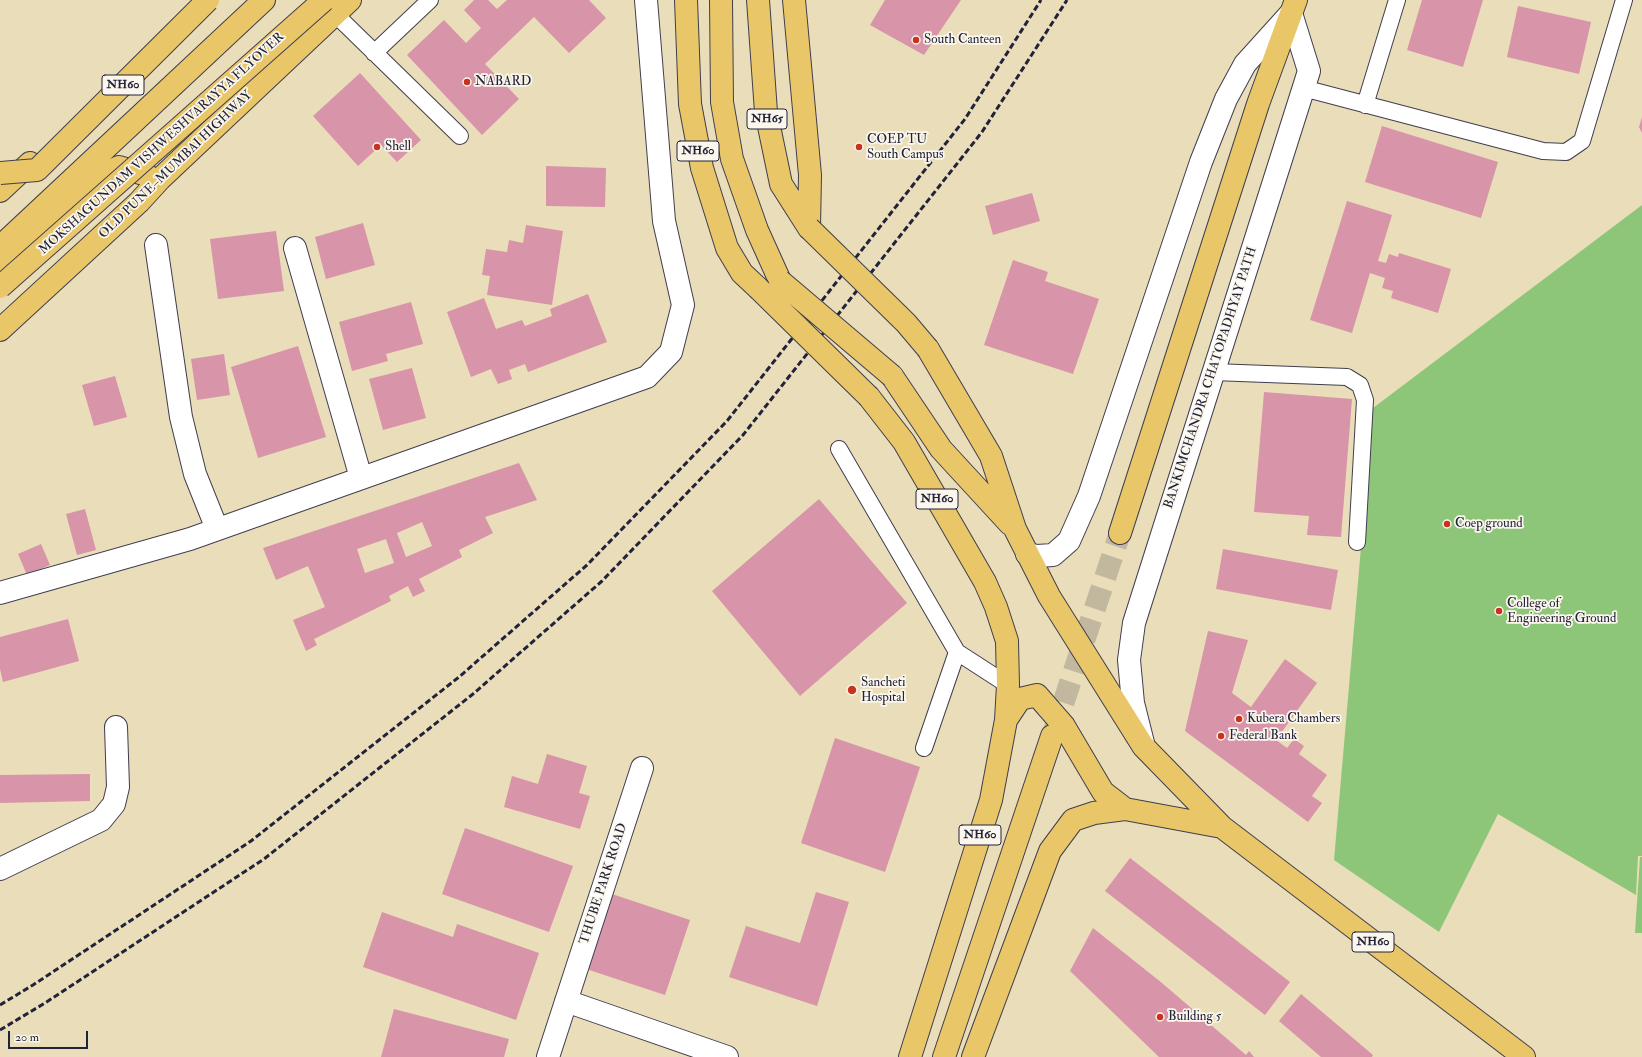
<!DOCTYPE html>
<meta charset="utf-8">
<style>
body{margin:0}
#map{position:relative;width:1642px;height:1057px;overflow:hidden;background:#eaddb9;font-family:"IM FELL Double Pica",serif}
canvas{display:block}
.scale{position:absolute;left:8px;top:1031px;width:80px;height:18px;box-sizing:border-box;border:2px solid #22223b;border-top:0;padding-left:5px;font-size:12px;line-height:14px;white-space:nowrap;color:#22223b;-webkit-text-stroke:3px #fbf7ec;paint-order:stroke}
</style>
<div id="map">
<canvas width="1642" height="1057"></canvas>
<div class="scale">20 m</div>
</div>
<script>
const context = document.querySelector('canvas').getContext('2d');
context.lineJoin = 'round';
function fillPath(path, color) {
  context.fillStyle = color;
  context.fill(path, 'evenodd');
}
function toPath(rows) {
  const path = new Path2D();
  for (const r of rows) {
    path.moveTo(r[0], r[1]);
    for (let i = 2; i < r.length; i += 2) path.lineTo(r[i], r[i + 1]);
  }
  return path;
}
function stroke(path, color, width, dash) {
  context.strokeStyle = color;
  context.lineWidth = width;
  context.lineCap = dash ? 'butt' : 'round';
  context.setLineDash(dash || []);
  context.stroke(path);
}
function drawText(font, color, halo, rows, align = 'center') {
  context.font = font + ' "IM FELL Double Pica",serif';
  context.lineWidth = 3.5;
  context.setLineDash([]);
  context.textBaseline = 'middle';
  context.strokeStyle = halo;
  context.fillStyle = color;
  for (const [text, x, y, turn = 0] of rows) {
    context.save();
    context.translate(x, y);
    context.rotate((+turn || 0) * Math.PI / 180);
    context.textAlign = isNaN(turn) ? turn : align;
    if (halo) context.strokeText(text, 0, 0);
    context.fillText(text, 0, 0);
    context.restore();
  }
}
fillPath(toPath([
 [1642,205,1642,856,1638,856,1636,895,1498,814,1439,932,1334,860,1373,408],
 [1640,857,1642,857,1642,933,1635,933]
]), '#8ec679');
fillPath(toPath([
 [474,0,488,0,497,9,507,0,589,0,606,18,569,53,534,17,485,64,519,99,482,135,407,55,444,20,466,43,481,28,464,10],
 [885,0,961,0,924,55,870,25],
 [1422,0,1483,0,1463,67,1407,50],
 [1518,6,1591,22,1579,74,1507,57],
 [360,73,421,140,397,162,381,145,358,166,313,116],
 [1642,117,1642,133,1639,127],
 [1382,126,1498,162,1481,218,1365,182],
 [546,166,606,168,605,207,546,206],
 [1032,193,1040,221,993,235,985,206],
 [1347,201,1392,215,1378,261,1386,263,1389,254,1398,257,1399,253,1451,269,1438,313,1391,298,1393,291,1382,288,1385,278,1370,273,1352,333,1310,320],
 [363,223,375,265,326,279,315,237],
 [526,225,563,231,552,305,487,295,490,276,482,275,486,249,507,252,509,240,523,243],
 [276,231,284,291,218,299,210,239],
 [1013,260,1048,272,1045,281,1099,299,1073,374,984,345],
 [588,294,607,342,528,372,525,364,509,370,512,379,498,384,491,369,471,377,447,312,484,298,496,329,522,320,525,326,552,316,550,309],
 [411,302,423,344,386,354,388,361,352,371,339,322],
 [298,346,326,437,258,458,231,367],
 [224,354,230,395,197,400,191,359],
 [412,368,426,418,383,430,369,379],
 [115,376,127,417,94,426,82,385],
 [1264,392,1352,399,1341,537,1307,535,1309,516,1254,512],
 [519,463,537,500,485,517,493,533,459,550,462,557,419,579,425,591,413,597,408,586,389,596,391,601,314,639,317,645,306,651,293,620,325,607,308,566,276,580,263,548],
 [422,522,432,546,406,557,397,533],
 [386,539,394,563,365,573,357,549],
 [819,499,907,603,800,696,712,591],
 [85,509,96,550,77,555,66,514],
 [41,544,50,565,27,575,18,554],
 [1223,549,1338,570,1331,610,1216,589],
 [68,619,79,661,3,682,0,669,0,637],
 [1208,631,1248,640,1232,693,1251,707,1285,659,1317,683,1276,740,1287,748,1294,739,1304,746,1299,754,1327,775,1312,796,1322,803,1308,822,1185,731],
 [835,738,920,767,885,872,801,843],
 [547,754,587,766,579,793,590,796,580,829,504,807,512,776,538,784],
 [90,774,90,801,0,803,0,775],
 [465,828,573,866,549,932,442,894],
 [1130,858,1290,982,1265,1015,1105,891],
 [606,892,690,920,665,995,580,967],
 [816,892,849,902,817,1006,729,977,746,926,800,943],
 [382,912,453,937,457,924,539,953,516,1020,363,967],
 [1093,928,1162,983,1246,1055,1249,1051,1254,1057,1159,1057,1070,971],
 [1301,994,1373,1055,1372,1057,1321,1057,1279,1021],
 [394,1009,509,1039,504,1057,381,1057]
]), '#d894a9');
stroke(toPath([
 [1053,734,1120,533]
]), '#c2b8a0', 22, [22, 11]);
const service = toPath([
 [335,14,460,136],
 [374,53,430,0],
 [1303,88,1543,151,1566,152,1582,141,1624,0],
 [1365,105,1397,0],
 [1213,372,1347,377,1360,385,1365,400,1357,542],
 [839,449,957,652,1008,685],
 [924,748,957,652]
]);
const minor = toPath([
 [156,245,181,417,195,474,217,529],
 [295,248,361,478],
 [1027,554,1037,556,1053,555,1069,541,1089,496,1201,162,1226,99,1245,64,1291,13],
 [0,593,190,539,647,377,671,352,683,305,664,221,646,0],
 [1143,743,1133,703,1129,660,1134,623,1309,71,1291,13],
 [0,869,101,820,114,804,118,787,116,727],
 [566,1001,727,1057],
 [548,1057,642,768]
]);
const primary = toPath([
 [1120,533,1258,104,1296,0],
 [944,1057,1052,736]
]);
const trunk = toPath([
 [686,0,690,104,702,168,727,248,742,273,758,288],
 [721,0,722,102,732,159,757,230,780,281],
 [758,0,766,112,781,184,809,228],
 [794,0,810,175,809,228],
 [0,191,30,163],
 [0,247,264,0],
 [0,267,58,213,102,175,119,167,147,175],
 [0,330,139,202,160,179,350,0],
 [928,349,991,456,1015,529,1049,596,1143,746,1222,827,1524,1057],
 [892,376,941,449,1010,524],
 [869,397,904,442,985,582,996,607,1007,641,1008,685,1006,720,991,800,910,1057],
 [1006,720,1020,699,1037,695,1064,726,1103,792,1125,809],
 [973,1057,1050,851,1073,820,1094,813,1125,809,1222,827]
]);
stroke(service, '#403e4e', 18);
stroke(minor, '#403e4e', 24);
stroke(primary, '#403e4e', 24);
stroke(trunk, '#403e4e', 24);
stroke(service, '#fff', 16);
stroke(minor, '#fff', 22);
stroke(primary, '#e9c769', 22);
stroke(trunk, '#e9c769', 22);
stroke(toPath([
 [0,1005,33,985,251,841,459,677,587,565,727,421,965,119,1041,0],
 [0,1030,45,1003,264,859,473,694,602,581,743,435,982,132,1067,0]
]), '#22223b', 3, [6, 3]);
const trunkBridge = toPath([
 [0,173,37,170,208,0],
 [809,228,906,323,928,349],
 [780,281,892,376],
 [0,287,324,0],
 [758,288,869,397]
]);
stroke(trunkBridge, '#403e4e', 24, []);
stroke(trunkBridge, '#e9c769', 22);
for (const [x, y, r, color] of [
 [916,40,4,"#c8321e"],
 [467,82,4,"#c8321e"],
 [377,147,4,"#c8321e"],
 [859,147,4,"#c8321e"],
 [1447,524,4,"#c8321e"],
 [1499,611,4,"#c8321e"],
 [852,690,5,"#c8321e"],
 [1239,719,4,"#c8321e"],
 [1221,736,4,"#c8321e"],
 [1160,1017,4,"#c8321e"]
]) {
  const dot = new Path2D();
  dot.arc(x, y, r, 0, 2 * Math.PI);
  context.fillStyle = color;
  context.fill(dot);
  stroke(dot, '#fbf7ec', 1.5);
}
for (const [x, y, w] of [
 [123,85,42],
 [767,119,40],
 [698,151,42],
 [937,499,42],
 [980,835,42],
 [1373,942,42]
]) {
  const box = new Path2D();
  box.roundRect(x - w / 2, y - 10, w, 20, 3);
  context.fillStyle = '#fbf7ec';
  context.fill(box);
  stroke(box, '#22223b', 1);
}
drawText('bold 12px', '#22223b', null, [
 ["NH60",123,85],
 ["NH65",767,119],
 ["NH60",698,151],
 ["NH60",937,499],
 ["NH60",980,835],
 ["NH60",1373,942]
]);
drawText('13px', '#22223b', '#fbf7ec', [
 ["South Canteen",924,40],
 ["NABARD",475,82],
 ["COEP TU",867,140],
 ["South Campus",867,155],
 ["Shell",385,147],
 ["Coep ground",1455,524],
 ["College of",1507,604],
 ["Engineering Ground",1507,619],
 ["Sancheti",861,683],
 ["Hospital",861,698],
 ["Kubera Chambers",1247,719],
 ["Federal Bank",1229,736],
 ["Building 5",1168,1017]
], 'left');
drawText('13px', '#22223b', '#fbf7ec', [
 ["MOKSHAGUNDAM VISHWESHVARAYYA FLYOVER",162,144,-42],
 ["OLD PUNE–MUMBAI HIGHWAY",176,165,-44],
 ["BANKIMCHANDRA CHATOPADHYAY PATH",1211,378,-72],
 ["THUBE PARK ROAD",604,884,-72]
]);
</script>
